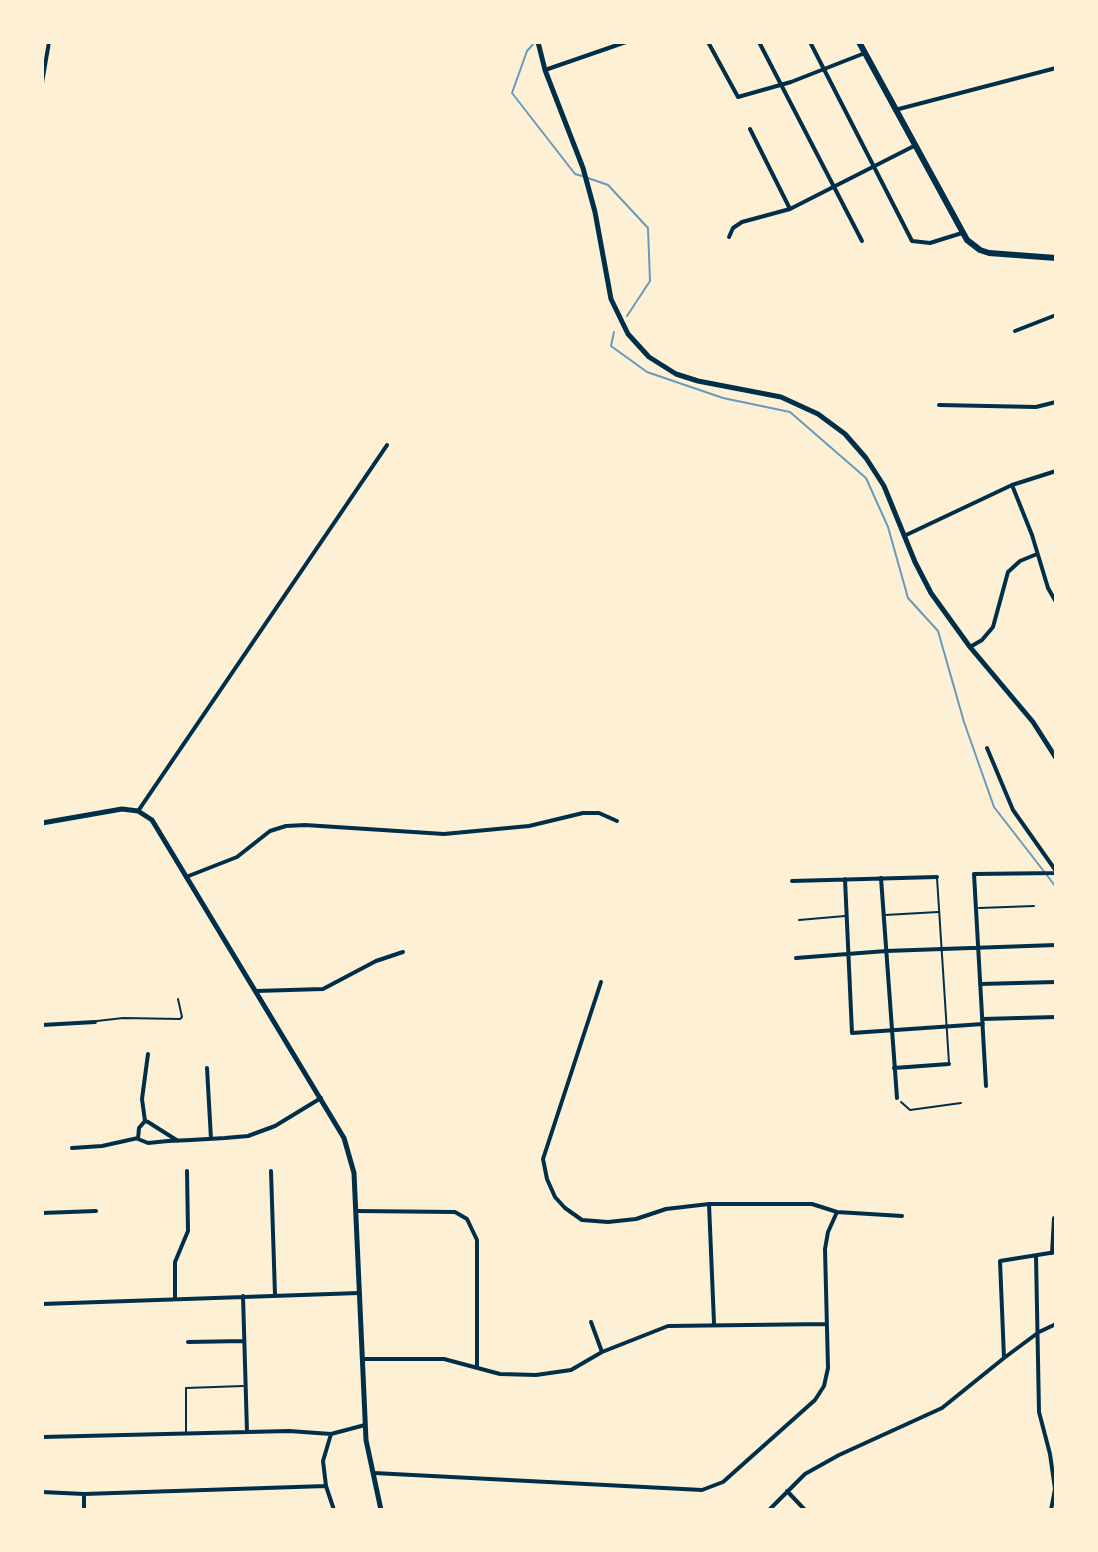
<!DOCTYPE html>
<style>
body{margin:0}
#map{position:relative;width:1098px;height:1552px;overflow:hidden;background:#fdf0d5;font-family:"Asap Condensed",sans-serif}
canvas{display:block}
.frame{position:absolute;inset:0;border:44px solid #fdf0d5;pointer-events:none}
</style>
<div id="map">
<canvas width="1098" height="1552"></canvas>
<div class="frame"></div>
</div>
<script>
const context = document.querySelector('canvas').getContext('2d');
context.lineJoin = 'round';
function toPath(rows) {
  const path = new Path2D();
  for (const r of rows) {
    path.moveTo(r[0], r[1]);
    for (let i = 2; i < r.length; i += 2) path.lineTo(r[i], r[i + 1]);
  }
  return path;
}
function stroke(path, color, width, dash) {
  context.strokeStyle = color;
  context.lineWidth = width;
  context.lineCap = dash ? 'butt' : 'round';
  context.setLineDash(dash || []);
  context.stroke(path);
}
stroke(toPath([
 [535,42,527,51,512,93,575,174,582,176],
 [588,178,608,185,648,228,650,281,627,316],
 [614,332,611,346,647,372,723,398,790,412,866,478,888,527,908,598,938,631,964,722,994,807,1056,887]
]), '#669bbc', 2);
stroke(toPath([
 [901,1102,910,1110,961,1103]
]), '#003049', 2);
stroke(toPath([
 [937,878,949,1063],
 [979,908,1034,906],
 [885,915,938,912],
 [799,920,845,916],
 [97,1021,123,1018,180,1019,182,1017,178,999],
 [186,1432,186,1388,243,1386]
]), '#003049', 2);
stroke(toPath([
 [708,42,738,97,791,82,865,53],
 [759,42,862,241],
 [810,42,912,241,930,243,962,233],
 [545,70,626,42],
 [42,83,49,42],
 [895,110,1056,68],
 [750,129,790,209],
 [729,237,733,228,742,222,790,209,914,146],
 [1015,331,1056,315],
 [939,405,1036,407,1056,402],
 [1012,485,1032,535,1048,588,1056,602],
 [904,536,1012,485,1056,471],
 [970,647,982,640,993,627,1008,572,1020,561,1037,554],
 [987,748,1013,810,1056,871],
 [138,811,387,445],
 [186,877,237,857,270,831,286,826,305,825,444,834,529,826,583,813,599,813,617,821],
 [881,878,897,1098],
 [845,879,852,1033,983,1024],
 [792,881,937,877],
 [796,958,886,951,1056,945],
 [601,982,543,1159,547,1179,555,1197,565,1208,582,1220,608,1222,636,1219,666,1209,709,1204,812,1204,837,1212,902,1216],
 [980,984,1056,982],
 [256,991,323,989,376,961,403,952],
 [982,1019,1056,1017],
 [42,1025,95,1022],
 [207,1068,211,1139],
 [894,1068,949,1064],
 [986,1086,974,874,1056,873],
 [145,1121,142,1099,148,1054],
 [178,1141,148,1122,145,1121,139,1128,138,1139,148,1143,168,1141,191,1140,225,1138,248,1136,275,1126,321,1098],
 [72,1148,102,1146,138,1138],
 [271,1171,275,1295],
 [709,1204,714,1323],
 [356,1211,455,1212,467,1219,477,1240,477,1367],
 [42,1213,96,1211],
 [1052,1253,1054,1218,1056,1218],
 [1036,1256,1039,1412,1050,1454,1055,1489,1051,1510],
 [243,1296,247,1432],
 [175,1299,175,1262,188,1231,187,1171],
 [42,1304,359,1293],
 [591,1322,602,1352],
 [188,1342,244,1341],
 [1004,1358,1000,1261,1056,1252],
 [362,1359,444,1359,500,1374,536,1375,571,1370,602,1352,668,1326,826,1324],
 [331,1434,323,1461,326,1486,334,1510],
 [42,1437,289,1431,331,1434,365,1425],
 [374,1473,702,1490,723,1482,815,1400,824,1386,828,1368,825,1249,828,1232,837,1212],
 [787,1491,805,1510],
 [42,1492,84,1494,326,1486],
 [84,1494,84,1510],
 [769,1510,805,1474,839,1455,942,1408,1004,1358,1039,1332,1056,1324]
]), '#003049', 4);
stroke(toPath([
 [538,42,545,70,583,168,595,212,611,299,628,334,649,357,676,374,698,381,781,397,818,414,845,434,866,458,884,486,915,562,931,593,970,647,1033,722,1056,758],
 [42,823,122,809,138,811,152,820,344,1138,354,1173,366,1440,381,1510]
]), '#003049', 5);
stroke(toPath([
 [859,42,967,240,980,250,989,253,1056,258]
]), '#003049', 6);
</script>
